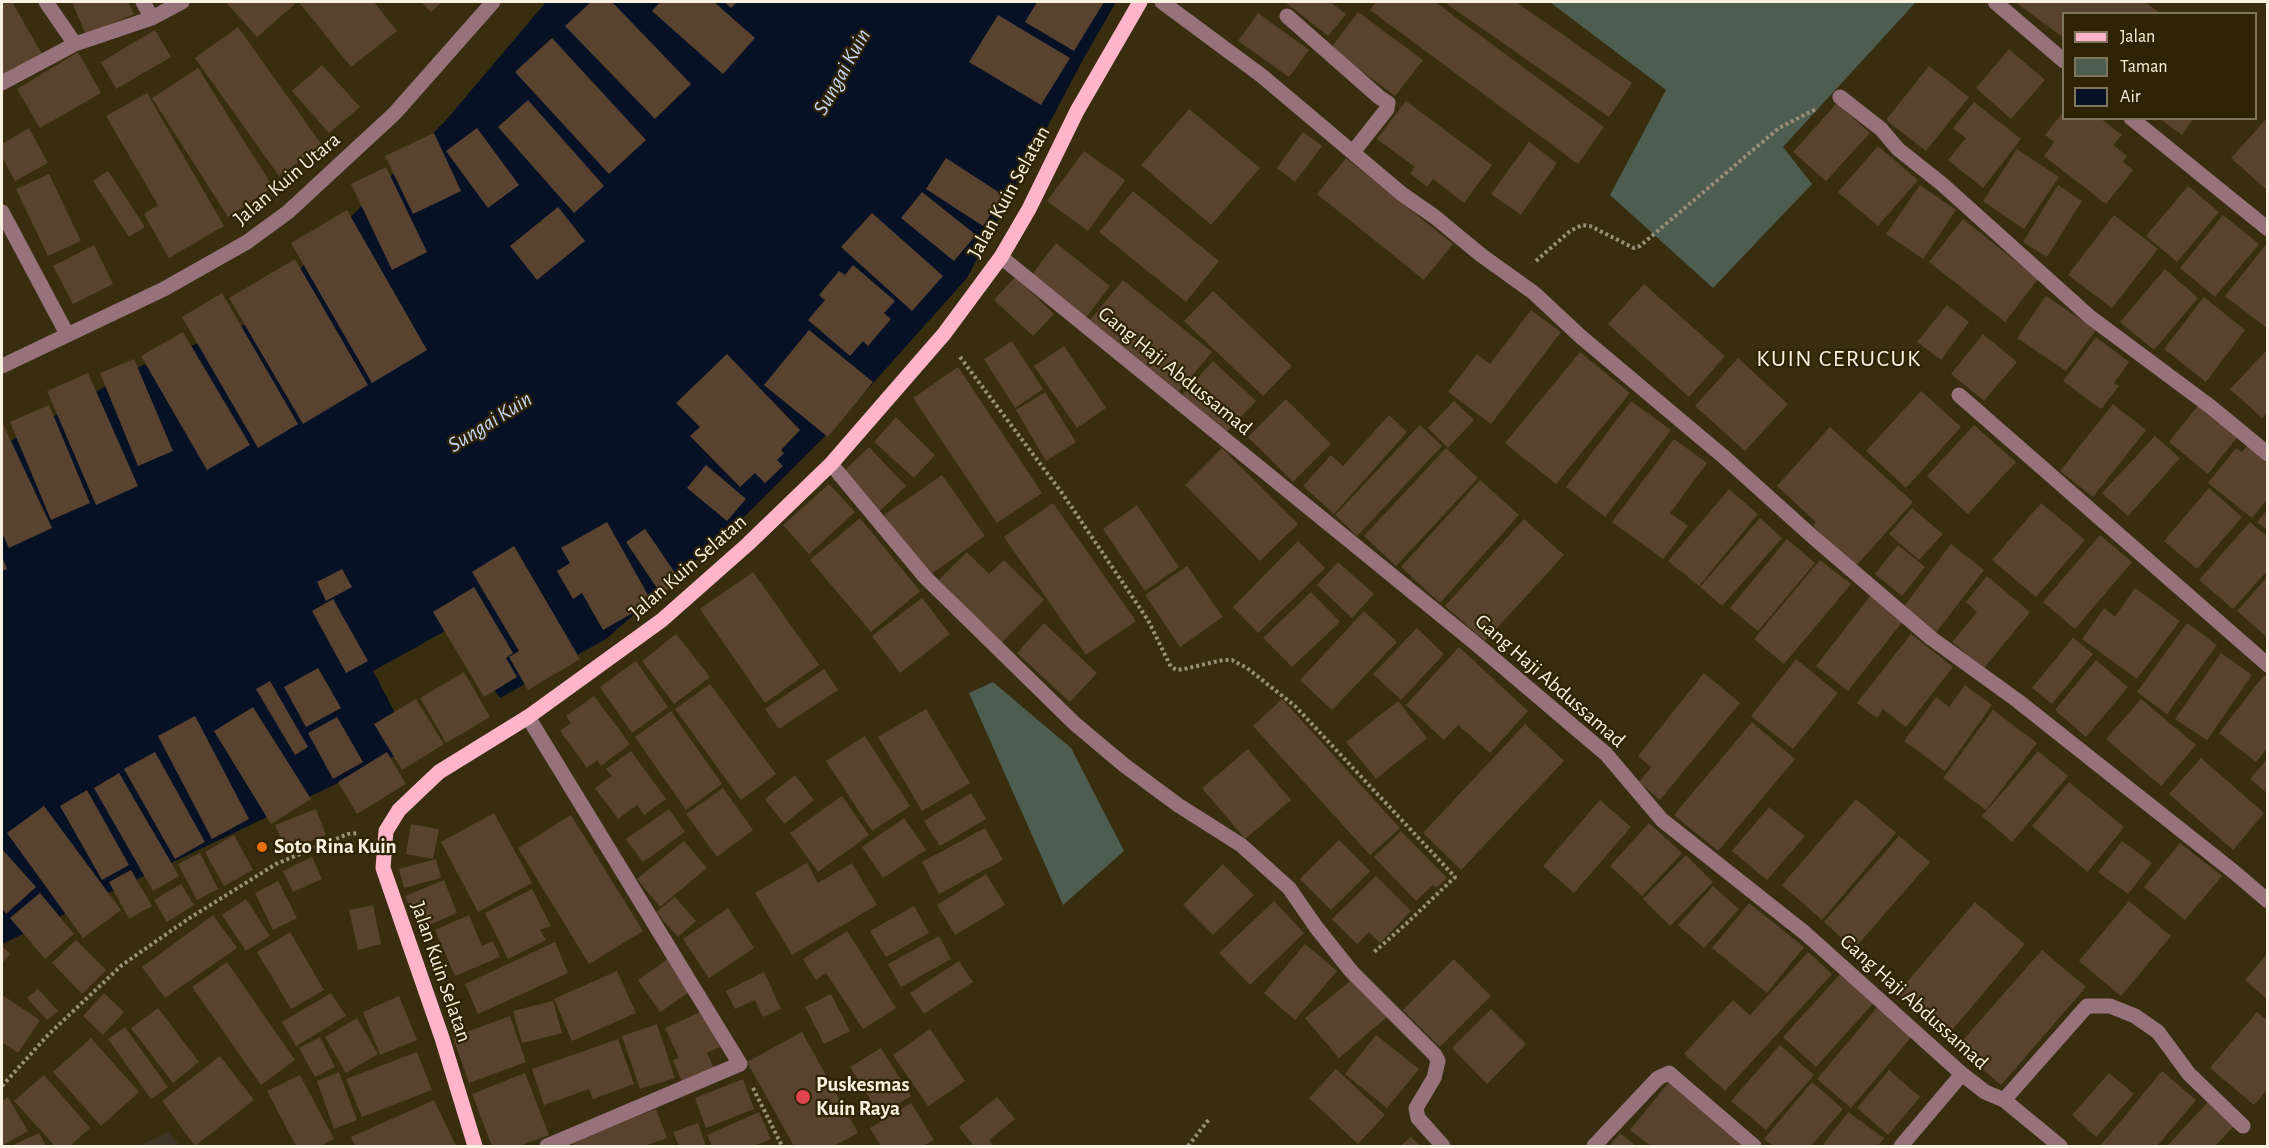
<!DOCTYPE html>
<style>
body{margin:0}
#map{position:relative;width:2269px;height:1148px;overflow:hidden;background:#382d0f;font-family:"Alegreya Sans",sans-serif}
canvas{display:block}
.frame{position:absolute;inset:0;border:3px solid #f8f1e0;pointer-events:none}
.legend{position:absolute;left:2062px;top:12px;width:195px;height:108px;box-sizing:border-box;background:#2e2304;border:2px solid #7f755c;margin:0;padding:8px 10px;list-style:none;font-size:18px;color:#f8f1e0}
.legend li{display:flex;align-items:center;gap:12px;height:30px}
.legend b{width:30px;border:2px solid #7f755c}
</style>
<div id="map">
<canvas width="2269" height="1148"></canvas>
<div class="frame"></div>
<ul class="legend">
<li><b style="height:8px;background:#ffb5c9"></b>Jalan</li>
<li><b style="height:16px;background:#4d5d50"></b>Taman</li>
<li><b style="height:16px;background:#061126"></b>Air</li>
</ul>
</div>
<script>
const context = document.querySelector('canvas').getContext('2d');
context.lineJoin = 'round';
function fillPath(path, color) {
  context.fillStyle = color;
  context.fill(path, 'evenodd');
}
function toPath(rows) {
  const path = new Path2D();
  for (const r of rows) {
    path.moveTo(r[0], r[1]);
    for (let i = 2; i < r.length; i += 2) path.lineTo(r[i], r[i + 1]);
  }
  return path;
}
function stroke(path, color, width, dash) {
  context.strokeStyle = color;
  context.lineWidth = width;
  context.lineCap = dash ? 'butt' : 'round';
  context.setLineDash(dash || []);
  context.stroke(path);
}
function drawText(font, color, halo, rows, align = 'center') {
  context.font = font + ' "Alegreya Sans",sans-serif';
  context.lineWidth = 4.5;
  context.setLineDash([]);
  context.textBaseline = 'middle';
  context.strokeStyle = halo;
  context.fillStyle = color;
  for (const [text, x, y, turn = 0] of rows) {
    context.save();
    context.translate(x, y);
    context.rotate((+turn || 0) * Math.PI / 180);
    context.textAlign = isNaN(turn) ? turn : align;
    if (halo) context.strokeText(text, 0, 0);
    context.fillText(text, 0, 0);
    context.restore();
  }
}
fillPath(toPath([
 [168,1132,181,1146,138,1146]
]), '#3e3424');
fillPath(toPath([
 [1550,2,1916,2,1783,147,1812,184,1713,288,1610,195,1666,90],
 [993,682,1071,748,1124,851,1063,905,969,693]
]), '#4d5d50');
fillPath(toPath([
 [546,2,1116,2,1085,56,967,278,832,429,733,528,606,639,500,698,449,629,373,671,413,747,2,944,2,446,141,366,246,324,447,119]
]), '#061126');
fillPath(toPath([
 [2,2,12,2,42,54,2,78],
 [72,2,128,2,134,14,86,35],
 [226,2,293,2,295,4,257,37],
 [299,2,374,2,397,31,351,67],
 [421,2,442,2,431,12],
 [591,2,612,2,691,84,655,119,565,26],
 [660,2,714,2,755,38,723,74,652,11],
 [724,2,737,2,731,8],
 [1037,2,1104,2,1074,51,1025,22],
 [1285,2,1330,2,1346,14,1328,36],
 [1376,2,1435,2,1604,127,1578,164,1370,10],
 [1444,2,1516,2,1632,83,1609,117],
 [2015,2,2145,2,2161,14,2064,14,2064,38],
 [1358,12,1423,60,1395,96,1331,48],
 [1258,13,1309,50,1289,77,1238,41],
 [998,15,1070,58,1041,105,969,62],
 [238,27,322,145,279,176,195,58],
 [155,30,171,57,116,89,101,62],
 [552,38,646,140,609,174,515,72],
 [2009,49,2045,80,2011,119,1976,88],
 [78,52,101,93,40,128,17,89],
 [322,65,360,107,329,133,292,91],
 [1929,66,1969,97,1926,151,1886,120],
 [198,68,273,187,228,217,152,98],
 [147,93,224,226,169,258,144,214,158,205,106,116],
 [528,100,604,186,574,213,498,127],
 [1406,101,1492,165,1464,203,1433,179,1427,187,1410,173,1415,167,1377,139],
 [1974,102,2021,139,1983,188,1948,160,1966,138,1953,128],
 [1837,103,1870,133,1826,181,1793,152],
 [1189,109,1260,168,1211,225,1141,165],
 [2064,111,2064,118,2100,118,2122,135,2113,145,2127,156,2123,162,2133,170,2106,204,2044,156,2054,142,2045,135],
 [2268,117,2268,191,2231,158],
 [2159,118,2194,118,2182,135],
 [29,128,48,163,15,181,2,157,2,144],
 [477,128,519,185,488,208,446,151],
 [1303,132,1322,146,1295,182,1277,168],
 [434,133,461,191,413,214,385,156],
 [1529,142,1557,163,1521,215,1491,194],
 [1878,146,1918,180,1878,226,1838,192],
 [2017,149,2059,177,2024,229,1983,201],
 [1084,151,1125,180,1088,231,1047,201],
 [946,158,1003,195,983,226,926,189],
 [1346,158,1453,244,1424,280,1317,194],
 [386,167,427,252,392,270,351,184],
 [108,171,145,227,129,237,93,181],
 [49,174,81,241,48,256,16,189],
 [1920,185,1956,210,1923,259,1886,234],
 [2058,185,2082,201,2047,257,2023,242],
 [2188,186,2219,212,2177,262,2146,236],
 [1133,191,1219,261,1186,302,1099,232],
 [922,192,976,235,954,261,901,218],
 [558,207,585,241,537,280,510,246],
 [347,210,427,350,372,383,291,243],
 [872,213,943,276,912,311,841,247],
 [2114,215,2158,249,2112,308,2068,275],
 [2223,215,2259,244,2215,297,2180,268],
 [1963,219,2038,279,2005,322,1929,262],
 [2268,242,2268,329,2225,296],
 [1056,243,1110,286,1085,319,1030,277],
 [94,245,113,284,73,304,53,266],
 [295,259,368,385,303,424,229,298],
 [853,265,895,301,884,313,891,319,868,346,863,341,850,356,808,320,825,300,819,295,839,271,845,275],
 [2165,269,2198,298,2154,350,2120,322],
 [1015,277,1054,314,1033,336,994,300],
 [1123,280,1212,352,1178,393,1090,320],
 [1644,284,1725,356,1689,397,1608,324],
 [1213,291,1292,366,1263,396,1184,321],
 [222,293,298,424,258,448,182,317],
 [2046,296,2096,330,2066,371,2017,338],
 [2204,297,2245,330,2206,382,2164,349],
 [1947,305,1969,322,1941,360,1917,342],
 [1531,310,1561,332,1491,424,1448,392,1477,354,1490,364],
 [809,330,873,382,828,437,764,385],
 [183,332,250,445,207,470,141,356],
 [1983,334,2017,362,1984,401,1951,374],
 [2096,337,2129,362,2114,383,2119,386,2101,409,2063,381],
 [1012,341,1043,389,1015,408,984,359],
 [1064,346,1106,408,1077,428,1034,366],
 [2268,349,2268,412,2262,418,2230,389],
 [1580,352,1630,393,1556,484,1505,443],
 [727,354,800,430,781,450,784,453,777,460,783,466,765,483,755,473,740,487,690,436,700,427,676,403],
 [1738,358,1788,404,1745,451,1695,406],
 [134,359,173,451,138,466,100,373],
 [1213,361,1256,401,1224,435,1182,395],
 [958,367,1042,493,997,523,913,398],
 [88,373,138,486,96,505,47,391],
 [1921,391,1961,427,1906,488,1866,451],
 [1045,392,1076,442,1046,461,1016,410],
 [1286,399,1331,444,1293,482,1248,437],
 [1454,401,1474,420,1448,448,1428,428],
 [1631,401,1671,430,1605,517,1566,487],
 [2200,403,2239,435,2208,474,2169,442],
 [2113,404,2146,430,2093,497,2060,471],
 [49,405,90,503,51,520,10,422],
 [1389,415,1407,432,1334,514,1303,486,1331,455,1343,466],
 [896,417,935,455,914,478,874,442],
 [2,422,52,528,9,548,2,533],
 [1420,425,1442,446,1357,536,1335,515],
 [1974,425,2016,462,1968,514,1927,476],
 [1830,427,1913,502,1856,566,1813,526,1816,522,1777,486],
 [2155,436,2180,458,2128,516,2102,493],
 [1674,439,1707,463,1670,513,1688,526,1663,559,1612,522],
 [2250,443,2268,456,2268,498,2252,518,2208,483,2236,448,2242,452],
 [869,447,906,486,879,512,842,473],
 [1222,448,1298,524,1260,561,1185,485],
 [1446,448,1478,478,1396,566,1364,536],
 [706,465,746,499,727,521,687,488],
 [942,475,985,536,927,577,884,515],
 [1480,480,1519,515,1440,603,1401,567],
 [829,484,855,512,809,554,783,525],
 [2209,488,2242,517,2197,569,2164,541],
 [1729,489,1758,514,1699,586,1668,561],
 [1053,503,1136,621,1086,655,1004,537],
 [2041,503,2085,540,2036,597,1992,560],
 [1137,505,1179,567,1145,591,1103,529],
 [1912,508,1943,534,1919,560,1889,534],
 [2268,509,2268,531,2257,522],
 [860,518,920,591,871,632,810,560],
 [1760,518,1782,538,1722,606,1700,587],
 [1524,519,1564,555,1485,641,1445,606],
 [607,522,652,602,603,630,582,593,573,599,557,571,570,563,561,548],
 [2250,522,2268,537,2268,570,2233,609,2199,580],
 [645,529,680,580,661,594,626,542],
 [2100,535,2132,562,2075,629,2043,602],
 [1787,539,1815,563,1758,631,1730,608],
 [1298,541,1325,568,1258,633,1233,607],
 [1951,544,1984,570,1935,634,1902,609],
 [1898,545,1925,567,1902,596,1875,574],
 [514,546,580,659,528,690,509,657,519,651,472,572],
 [967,552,989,574,1004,560,1044,600,1001,643,939,580],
 [2,556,7,569,2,571],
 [1820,560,1851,584,1784,664,1754,639],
 [1338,562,1374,594,1352,618,1317,585],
 [1187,566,1223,617,1180,647,1145,595],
 [342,569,352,587,326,601,317,582],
 [753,572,819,665,765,703,700,609],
 [1987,576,2030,612,1984,668,1952,642,1977,612,1966,602],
 [2268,576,2268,638,2237,611],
 [474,587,513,653,506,658,517,677,484,697,433,612],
 [2135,588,2180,621,2137,679,2082,639,2104,608,2115,617],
 [1311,592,1340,622,1292,667,1263,638],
 [1871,595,1903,621,1848,691,1816,666],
 [922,598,950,634,900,673,872,636],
 [333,599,368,661,346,673,312,611],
 [1364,611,1397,642,1332,710,1300,680],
 [1044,623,1097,673,1070,702,1017,653],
 [2187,623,2217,645,2167,714,2137,692],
 [1417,628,1444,654,1401,700,1373,674],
 [676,634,710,677,674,704,642,661],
 [1911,634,1953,667,1906,727,1883,709,1877,718,1857,703],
 [2073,638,2093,654,2052,704,2032,688],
 [1459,647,1528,711,1490,753,1458,725,1444,740,1406,705],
 [2221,653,2252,675,2207,740,2175,719],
 [1796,659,1838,693,1793,749,1751,716],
 [2096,660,2128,687,2086,737,2055,710],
 [636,661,668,707,632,733,600,687],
 [318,668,341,708,306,727,284,687],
 [824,669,838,690,779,729,765,709],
 [464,672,490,717,446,743,420,698],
 [1704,673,1740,703,1660,800,1639,782,1651,767,1638,756],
 [2264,675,2268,678,2268,747,2256,762,2219,733],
 [270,681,308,747,295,755,256,689],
 [710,684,776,774,741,800,675,709],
 [1965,685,1992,705,1945,771,1904,741,1936,697,1949,707],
 [594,696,630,744,601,766,597,760,587,768,560,731,571,723,566,716],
 [416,699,444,744,402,770,374,724],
 [1282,699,1400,828,1370,855,1253,726],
 [2141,699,2196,745,2161,786,2106,739],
 [1398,701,1427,738,1376,779,1346,742],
 [253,707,311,799,271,824,214,731],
 [926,709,970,783,922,811,878,737],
 [1993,710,2037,743,1986,810,1943,778],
 [671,711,722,784,686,810,635,737],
 [195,716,249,819,212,839,158,736],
 [337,717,363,762,333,779,308,733],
 [1752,722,1795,759,1718,851,1674,815],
 [1525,724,1564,761,1461,870,1423,833],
 [865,736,910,806,872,831,826,761],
 [1248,749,1291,800,1245,839,1202,788],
 [631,751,666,799,644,815,637,805,618,819,595,788,612,776,606,769],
 [2038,751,2068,776,2012,842,1982,816],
 [155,752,205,842,175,859,124,769],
 [387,752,406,784,357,814,338,782],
 [2201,758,2264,813,2233,850,2169,794],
 [2268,758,2268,794,2250,779],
 [119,773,179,876,153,891,94,788],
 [795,775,814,800,784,824,765,799],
 [2069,782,2124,827,2088,872,2032,826],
 [723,788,753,830,717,857,686,814],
 [87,790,129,865,102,880,60,806],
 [971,793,986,819,940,846,924,821],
 [842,796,869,835,818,872,790,833],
 [1856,799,1896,833,1822,920,1782,885],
 [1600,800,1631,827,1574,893,1543,866],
 [44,806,121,910,83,938,7,833],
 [1769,807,1805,836,1767,880,1732,851],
 [316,809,326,835,286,851,275,825],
 [669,809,685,832,643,862,626,839],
 [494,813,532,883,478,912,441,842],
 [571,815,643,931,589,964,518,848],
 [904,818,926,850,883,878,862,847],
 [1649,823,1682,853,1642,896,1610,866],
 [411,824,439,829,433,859,406,854],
 [985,828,1003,860,939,894,922,862],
 [1401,831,1447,878,1436,888,1433,885,1416,901,1374,857],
 [234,835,253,870,224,886,205,852],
 [1899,836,1930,862,1854,949,1824,922],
 [1339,840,1370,871,1331,910,1300,879],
 [684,841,707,868,660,907,637,879],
 [2122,841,2152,863,2128,894,2098,872],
 [2180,843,2222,876,2185,920,2144,887],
 [2,849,36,887,6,914,2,908],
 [200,853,218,889,197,900,178,864],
 [1686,855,1713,882,1670,926,1643,899],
 [312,857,322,879,293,892,283,871],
 [436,859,441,878,404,888,399,869],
 [807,863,818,883,852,863,877,905,792,955,755,893],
 [1223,864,1254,895,1213,935,1183,905],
 [131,870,152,906,129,919,109,882],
 [986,874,1005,905,955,935,937,905],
 [1376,876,1411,911,1380,943,1369,932,1357,944,1332,919],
 [444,880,457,913,420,929,405,896],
 [278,881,297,918,273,930,255,893],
 [181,884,194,905,167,922,154,900],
 [1713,886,1739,909,1704,948,1678,925],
 [532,889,551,926,540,930,546,940,508,959,485,913],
 [40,893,74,934,45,959,10,918],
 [675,897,696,921,678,937,656,912],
 [246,899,270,936,246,951,222,915],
 [1274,901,1304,933,1250,985,1219,953],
 [2129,901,2171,936,2121,996,2079,961],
 [1975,902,2025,944,1947,1036,1897,994],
 [1749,903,1804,947,1767,993,1712,948],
 [373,905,381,944,358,950,349,910],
 [914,906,929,933,886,957,870,931],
 [728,908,754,948,709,978,683,939],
 [213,915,237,948,165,998,142,967],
 [469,915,482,946,493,941,500,957,455,976,435,930],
 [847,931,896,1008,863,1029,826,973,816,980,803,959],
 [290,932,324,990,291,1009,257,952],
 [939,936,951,959,901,987,888,964],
 [76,940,106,970,82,994,52,963],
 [555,942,568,973,478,1014,465,984],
 [1305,944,1337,971,1295,1020,1264,993],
 [2,946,10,954,2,963],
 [2042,950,2086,987,2001,1085,1957,1047],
 [1808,952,1832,974,1725,1091,1684,1054,1733,1000,1750,1015],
 [2268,953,2268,1000,2245,980],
 [669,958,691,991,660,1012,638,980],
 [1454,959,1491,996,1440,1047,1403,1010],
 [959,961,973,982,924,1014,910,993],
 [227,962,295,1060,261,1085,192,987],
 [1844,970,1877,999,1816,1067,1783,1037],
 [617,971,636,1013,572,1041,554,999],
 [764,972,781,1009,763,1017,755,1000,735,1009,726,991],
 [1355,977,1388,1016,1339,1058,1305,1018],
 [38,989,58,1011,47,1020,27,998],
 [104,993,124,1012,103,1035,83,1016],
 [331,993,346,1016,296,1046,282,1022],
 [831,994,850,1031,824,1044,805,1007],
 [2,995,40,1020,18,1053,2,1042],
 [399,996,417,1040,380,1055,363,1012],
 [553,1001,562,1033,522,1043,513,1011],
 [1879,1005,1914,1034,1851,1108,1817,1079],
 [158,1008,199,1062,173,1083,131,1028],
 [1491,1009,1526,1044,1487,1084,1452,1048],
 [705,1010,720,1047,707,1053,714,1068,682,1082,673,1060,679,1058,665,1028],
 [2257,1012,2268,1021,2268,1089,2254,1105,2210,1068],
 [510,1016,526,1062,469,1083,453,1037],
 [357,1018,378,1054,346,1073,325,1037],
 [657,1024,675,1078,640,1089,622,1036],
 [125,1027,168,1087,151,1099,108,1039],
 [930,1029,965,1081,928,1106,893,1055],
 [802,1032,858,1133,834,1146,794,1146,747,1062],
 [1376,1035,1419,1069,1387,1108,1345,1074],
 [320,1037,335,1067,315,1077,299,1048],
 [91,1038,139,1092,101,1126,53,1072],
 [618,1039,634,1084,593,1099,589,1089,544,1105,532,1069],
 [1780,1045,1814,1075,1766,1130,1731,1101],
 [881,1048,911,1096,880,1115,850,1067],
 [417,1052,432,1090,362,1117,346,1079],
 [220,1056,254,1100,195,1146,162,1101],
 [1336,1069,1385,1115,1358,1144,1309,1098],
 [1889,1070,1920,1097,1888,1135,1857,1108],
 [2162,1071,2196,1100,2157,1146,2100,1146],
 [339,1072,357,1120,334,1129,317,1081],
 [525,1073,549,1135,519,1146,492,1146,472,1094],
 [2109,1073,2134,1094,2096,1137,2072,1115],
 [44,1075,90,1128,70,1146,55,1146,14,1101],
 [300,1075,334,1139,320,1146,296,1146,267,1091],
 [743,1079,754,1109,706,1128,695,1098],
 [1669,1082,1743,1142,1740,1146,1651,1146,1630,1130],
 [1812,1082,1843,1109,1811,1146,1773,1146,1764,1139],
 [8,1097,28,1131,2,1146,2,1101],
 [997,1097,1015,1119,989,1140,994,1146,974,1146,959,1127],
 [434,1100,456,1146,355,1146,351,1137],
 [2208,1102,2234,1126,2215,1146,2167,1146],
 [911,1103,934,1140,923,1146,881,1146,870,1128],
 [656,1109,667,1138,644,1146,574,1146,572,1141],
 [759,1112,771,1139,754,1146,712,1146,707,1135],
 [1848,1112,1884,1138,1878,1146,1822,1146],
 [698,1123,706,1146,679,1146,673,1132],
 [39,1133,46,1146,11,1146],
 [1620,1133,1636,1146,1609,1146],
 [1411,1137,1420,1146,1400,1146]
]), '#59432e');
stroke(toPath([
 [1536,261,1570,231,1582,225,1590,226,1634,248,1640,246,1779,128,1816,109],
 [960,357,1062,493,1148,620,1171,667,1177,670,1184,669,1223,660,1232,660,1247,668,1295,706,1455,877,1406,924,1373,953],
 [2,1086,48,1035,122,965,188,919,276,864,348,834,358,833],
 [753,1088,782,1146],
 [1188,1146,1210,1118]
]), '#999079', 4, [3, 3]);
stroke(toPath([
 [46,2,75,44],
 [143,2,152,18],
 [1162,2,1262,76,1402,194,1435,217,1481,255,1534,293,1580,336,1724,457,1813,537,1931,638,2018,701,2234,872,2268,901],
 [1995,2,2064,61],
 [1287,16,1379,97,1388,103,1387,109,1353,152],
 [2,83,75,44,152,18,182,2],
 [1840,97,1881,129,1898,149,1942,184,2090,317,2211,407,2268,454],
 [2131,118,2268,229],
 [2,212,67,334],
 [1001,257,1475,643,1606,754,1662,820,1805,933,1962,1074,1985,1092,2004,1100,2060,1146],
 [2,366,164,289,247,242,288,212,395,113,493,2],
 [1959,395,2268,665],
 [831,464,925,577,1074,723,1124,765,1178,805,1241,845,1289,888,1316,927,1351,971,1435,1055,1438,1061,1434,1078,1416,1108,1418,1118,1443,1146],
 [528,717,740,1064,547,1146],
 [2004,1100,2087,1006,2110,1006,2135,1016,2158,1032,2189,1074,2243,1126],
 [1594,1146,1658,1078,1669,1073,1754,1146],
 [1901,1146,1962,1074]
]), '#96727b', 15);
stroke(toPath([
 [475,1146,442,1038,383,868,386,831,399,810,439,772,528,717,662,620,748,544,831,464,944,334,1001,257,1029,209,1077,111,1140,2]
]), '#ffb5c9', 15);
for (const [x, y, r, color] of [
 [262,847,6,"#e8710a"],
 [803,1097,8,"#e0444e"]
]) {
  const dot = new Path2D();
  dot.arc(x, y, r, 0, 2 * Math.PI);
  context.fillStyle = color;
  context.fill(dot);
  stroke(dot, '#2e2304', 2);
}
drawText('21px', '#f8f1e0', '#2e2304', [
 ["Jalan Kuin Utara",287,179,-40],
 ["Jalan Kuin Selatan",1009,192,-61],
 ["Gang Haji Abdussamad",1175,371,39],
 ["Jalan Kuin Selatan",688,567,-41],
 ["Gang Haji Abdussamad",1550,681,41],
 ["Jalan Kuin Selatan",441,972,71],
 ["Gang Haji Abdussamad",1914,1002,42]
]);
drawText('bold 21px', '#f8f1e0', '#2e2304', [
 ["Soto Rina Kuin",274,847],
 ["Puskesmas",816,1085],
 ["Kuin Raya",816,1109]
], 'left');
drawText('italic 22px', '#c6d8f6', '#2e2304', [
 ["Sungai Kuin",842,72,-61],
 ["Sungai Kuin",490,422,-32]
]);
context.letterSpacing = '1.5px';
drawText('24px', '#f8f1e0', '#2e2304', [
 ["KUIN CERUCUK",1839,359]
]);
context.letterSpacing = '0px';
</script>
